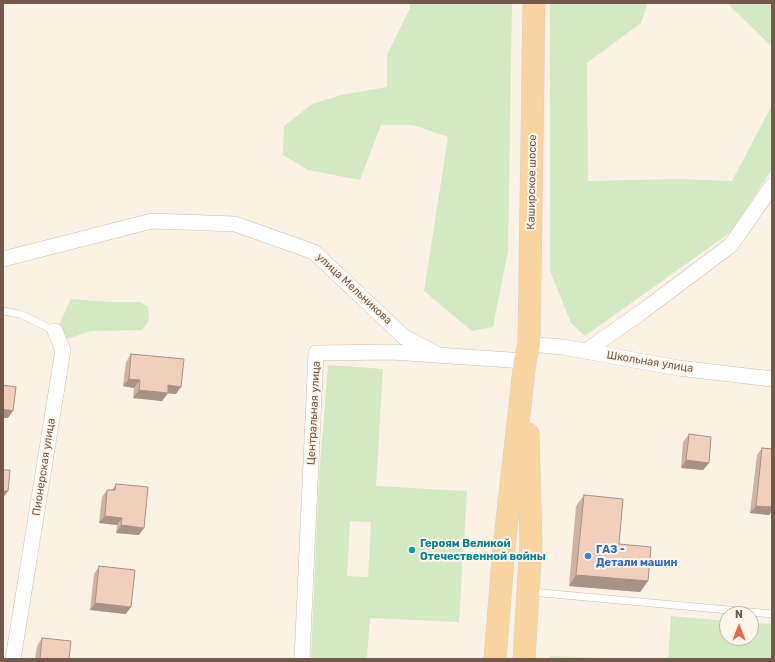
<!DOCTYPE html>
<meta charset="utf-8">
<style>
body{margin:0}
#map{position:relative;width:775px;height:662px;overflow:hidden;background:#fbf2e5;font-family:Rubik,sans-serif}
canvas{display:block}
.frame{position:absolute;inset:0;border:4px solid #73584b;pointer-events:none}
.north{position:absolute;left:719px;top:606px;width:40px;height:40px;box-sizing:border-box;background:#fef6eb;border:1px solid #c6b7ab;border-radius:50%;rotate:0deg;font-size:11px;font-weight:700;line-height:16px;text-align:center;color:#73584b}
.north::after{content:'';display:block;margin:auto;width:14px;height:18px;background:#e16b4f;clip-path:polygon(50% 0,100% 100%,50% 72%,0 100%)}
</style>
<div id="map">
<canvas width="775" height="662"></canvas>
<div class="frame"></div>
<div class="north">N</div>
</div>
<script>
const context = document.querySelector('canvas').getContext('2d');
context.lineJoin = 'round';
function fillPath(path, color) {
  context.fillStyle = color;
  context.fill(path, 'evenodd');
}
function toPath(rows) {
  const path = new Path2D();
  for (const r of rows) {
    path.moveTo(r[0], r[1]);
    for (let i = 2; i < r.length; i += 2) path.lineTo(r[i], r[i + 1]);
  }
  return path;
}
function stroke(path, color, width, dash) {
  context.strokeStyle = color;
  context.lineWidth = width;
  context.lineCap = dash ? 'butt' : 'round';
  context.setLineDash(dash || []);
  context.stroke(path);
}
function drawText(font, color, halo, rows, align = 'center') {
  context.font = font + ' Rubik,sans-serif';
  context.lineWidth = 4;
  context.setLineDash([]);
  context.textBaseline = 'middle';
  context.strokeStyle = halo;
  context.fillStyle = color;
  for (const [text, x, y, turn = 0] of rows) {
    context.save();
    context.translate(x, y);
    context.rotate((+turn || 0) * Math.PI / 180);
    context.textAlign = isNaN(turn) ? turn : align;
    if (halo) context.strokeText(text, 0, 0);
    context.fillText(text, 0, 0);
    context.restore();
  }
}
fillPath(toPath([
 [410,3,512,3,508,251,493,327,472,331,424,291,448,137,413,125,381,125,360,180,308,170,283,155,284,126,312,104,341,95,387,87,387,55,410,8],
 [550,3,648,3,641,23,587,63,588,181,679,179,732,181,772,105,772,169,731,232,585,336,571,323,550,271],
 [731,3,772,3,772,47,729,5],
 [71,299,109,302,139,302,148,306,149,320,142,330,91,331,67,339,59,325],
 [328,365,383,369,376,486,467,491,459,622,370,618,367,659,311,659,319,476],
 [350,521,371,522,368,577,347,576],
 [671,616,727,621,727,638,751,638,751,623,772,624,772,659,668,659],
 [550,656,627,659,550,659]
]), '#d4e8c4');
const service = toPath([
 [3,311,20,314,55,331],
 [531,592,772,614]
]);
const minor = toPath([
 [3,259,152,221,235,224,314,252,404,337,435,353],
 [529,344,563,347,678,368,772,379],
 [586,351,643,311,731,245,772,186],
 [13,659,63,350,55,331],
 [302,659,316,353,392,352,525,361]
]);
const primary = toPath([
 [495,659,504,547,525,361,529,344,534,3],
 [524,659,531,542,528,434]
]);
stroke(service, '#cfbcaf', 8);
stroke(minor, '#cfbcaf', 16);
stroke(primary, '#d8d0cd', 23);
stroke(service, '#fff', 7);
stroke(minor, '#fff', 15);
stroke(primary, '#f7d4a0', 22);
fillPath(toPath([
 [131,354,176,394,168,393,162,401,133,398,134,388,123,386,126,362],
 [689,434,709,463,703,470,681,468,683,442],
 [762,448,772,449,772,511,769,515,750,513,757,455],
 [116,484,139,535,116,533,117,525,99,523,102,497,107,490,112,490],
 [584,495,619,544,648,581,640,592,569,586,576,506],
 [99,566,126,614,90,610,94,574],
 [42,638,69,659,35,659,37,646]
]), '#ceb3a3');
fillPath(toPath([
 [129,379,140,380,134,388,123,386],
 [168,385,181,387,176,394,163,393],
 [139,390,168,393,162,401,133,398],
 [3,409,13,411,8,418,3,418],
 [686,460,709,463,703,470,681,468],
 [3,491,8,491,3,498],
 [756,506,772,507,772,511,769,515,750,513],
 [105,516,122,518,117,525,99,523],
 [121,525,144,528,139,535,116,533],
 [576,575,648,581,640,592,569,586],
 [95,603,131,607,126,614,90,610]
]), '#a89284');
const building = toPath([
 [131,354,184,359,181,387,168,385,168,393,139,390,140,380,129,379,131,354],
 [3,385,16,387,13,411,3,409,3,385],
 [689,434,711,437,709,463,686,460,689,434],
 [762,448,772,449,772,507,756,506,762,448],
 [3,470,10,470,8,491,3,491,3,470],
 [116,484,148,487,144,528,121,525,122,518,105,516,107,490,115,490,116,484],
 [584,495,623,499,619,544,651,547,648,581,576,575,584,495],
 [99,566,135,570,131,607,95,603,99,566],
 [42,638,71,641,69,659,40,659,42,638]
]);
fillPath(building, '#f0d0bd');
stroke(building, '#a89284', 1);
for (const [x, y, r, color] of [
 [412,550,4,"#0f9aa8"],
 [588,556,4,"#3f7fe0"]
]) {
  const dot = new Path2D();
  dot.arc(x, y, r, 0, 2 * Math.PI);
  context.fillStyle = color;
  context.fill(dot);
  stroke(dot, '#fef6eb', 1.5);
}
drawText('11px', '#73584b', '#fef6eb', [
 ["Каширское шоссе",532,182,-89],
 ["улица Мельникова",354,289,43],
 ["Школьная улица",650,362,9],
 ["Центральная улица",314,413,-87],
 ["Пионерская улица",44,467,-81]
]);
drawText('bold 11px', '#0d838f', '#fef6eb', [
 ["Героям Великой",420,544],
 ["Отечественной войны",420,557]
], 'left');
drawText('bold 11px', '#366cbe', '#fef6eb', [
 ["ГАЗ -",596,550],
 ["Детали машин",596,563]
], 'left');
</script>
